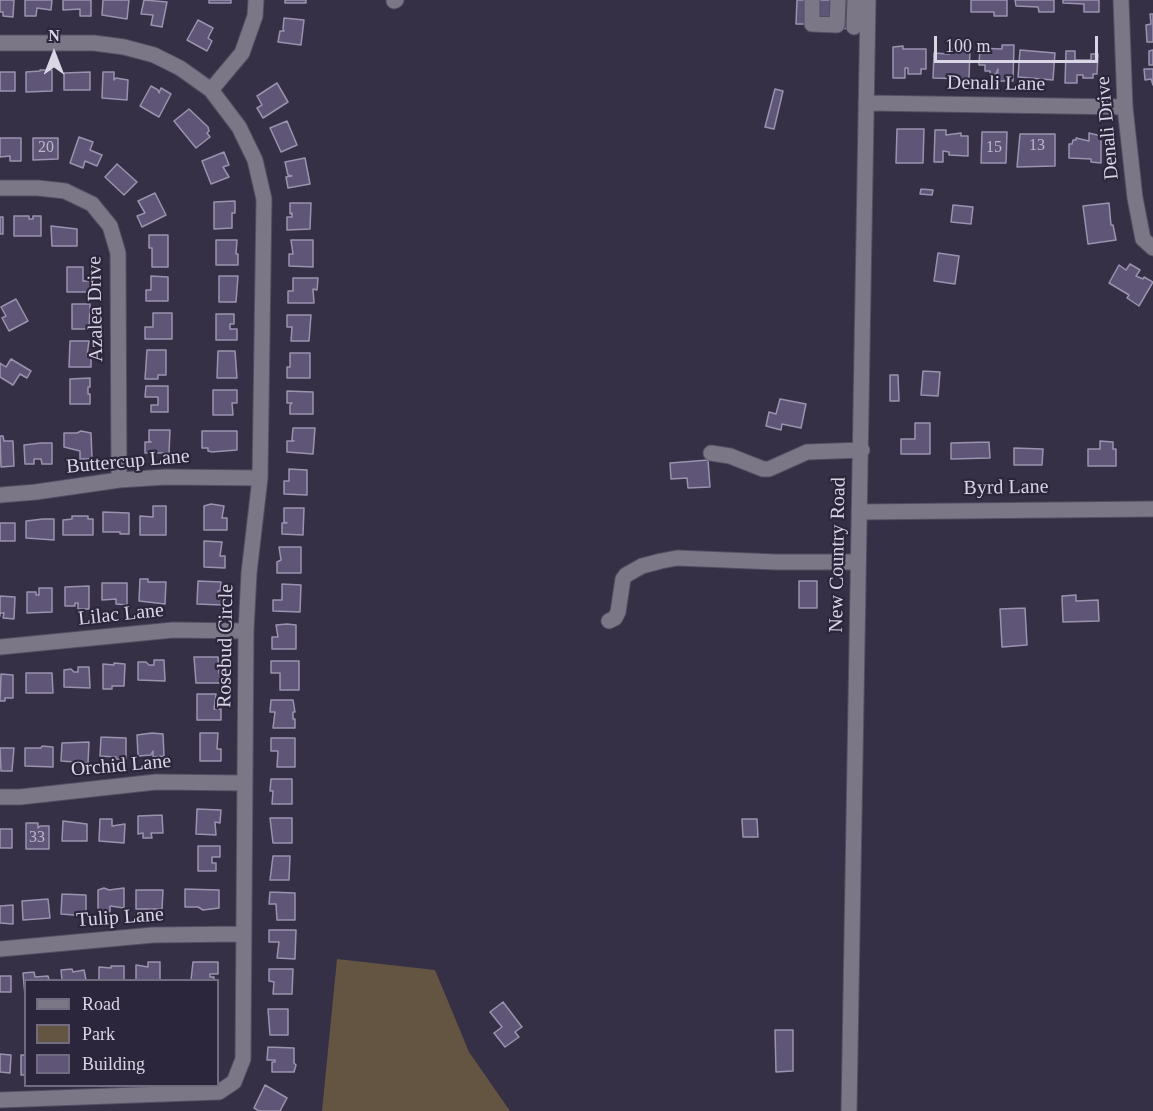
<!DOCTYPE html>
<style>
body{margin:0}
#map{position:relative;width:1153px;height:1111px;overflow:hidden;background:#363046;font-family:Georgia,serif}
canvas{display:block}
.legend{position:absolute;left:24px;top:979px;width:195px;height:108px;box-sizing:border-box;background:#2c263c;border:2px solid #726c80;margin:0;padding:8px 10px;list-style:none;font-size:18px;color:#dad6e5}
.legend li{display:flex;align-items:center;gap:12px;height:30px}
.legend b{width:30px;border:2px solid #726c80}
.north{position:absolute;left:24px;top:24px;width:60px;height:60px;-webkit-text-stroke:4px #2c263c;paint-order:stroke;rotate:0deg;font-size:16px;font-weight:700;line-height:24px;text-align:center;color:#dad6e5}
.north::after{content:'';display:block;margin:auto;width:21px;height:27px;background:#dad6e5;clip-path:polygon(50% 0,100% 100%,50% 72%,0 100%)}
.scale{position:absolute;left:934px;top:36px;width:164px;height:27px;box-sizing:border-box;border:3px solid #dad6e5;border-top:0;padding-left:8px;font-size:18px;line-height:21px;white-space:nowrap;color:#dad6e5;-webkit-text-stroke:4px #2c263c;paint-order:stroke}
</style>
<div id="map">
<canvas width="1153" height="1111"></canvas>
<ul class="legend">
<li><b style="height:8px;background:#7b7787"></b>Road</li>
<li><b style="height:16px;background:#635541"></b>Park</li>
<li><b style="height:16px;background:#5f5677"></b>Building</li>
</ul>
<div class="north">N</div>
<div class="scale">100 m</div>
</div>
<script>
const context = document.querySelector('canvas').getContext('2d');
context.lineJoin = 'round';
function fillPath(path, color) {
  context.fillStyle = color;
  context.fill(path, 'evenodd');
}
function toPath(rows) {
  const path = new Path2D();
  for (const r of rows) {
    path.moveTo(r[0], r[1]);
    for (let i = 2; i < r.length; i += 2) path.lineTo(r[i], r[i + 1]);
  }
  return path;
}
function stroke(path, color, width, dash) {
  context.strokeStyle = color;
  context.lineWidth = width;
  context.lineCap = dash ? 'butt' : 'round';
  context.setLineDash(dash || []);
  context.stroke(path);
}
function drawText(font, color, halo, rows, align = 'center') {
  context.font = font + ' Georgia,serif';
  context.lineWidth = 4.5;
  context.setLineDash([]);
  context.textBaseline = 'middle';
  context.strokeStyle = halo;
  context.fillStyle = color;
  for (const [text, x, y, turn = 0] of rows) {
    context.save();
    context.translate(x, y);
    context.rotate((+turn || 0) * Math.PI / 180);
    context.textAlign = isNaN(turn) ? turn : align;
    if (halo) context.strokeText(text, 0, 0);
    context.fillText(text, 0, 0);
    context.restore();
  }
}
fillPath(toPath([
 [337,959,435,970,469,1052,510,1111,322,1111]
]), '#635541');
const building = toPath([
 [0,0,14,0,13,17,3,16,3,12,0,12,0,0],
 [25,0,52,0,51,10,37,8,36,16,25,16,25,0],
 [63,0,91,0,91,16,80,16,80,9,63,10,63,0],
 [103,0,129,0,127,19,102,15,103,0],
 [144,0,167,2,162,27,151,25,153,15,141,14,144,0],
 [209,0,231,0,231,3,209,3,209,0],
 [285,0,306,0,306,3,285,3,285,0],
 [797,0,808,0,807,24,796,24,797,0],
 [817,0,833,0,832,21,817,20,817,0],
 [843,0,849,0,848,29,842,28,843,0],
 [971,0,1007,0,1007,16,994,16,994,12,971,12,971,0],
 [1015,0,1054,0,1054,12,1039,12,1038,7,1016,6,1015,0],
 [1063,0,1099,0,1099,12,1084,12,1084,4,1063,3,1063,0],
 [1150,14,1153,14,1153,42,1147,42,1146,25,1151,24,1150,14],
 [284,18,304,20,301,45,278,42,280,31,284,31,283,29,284,18],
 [198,20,213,28,208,38,212,41,207,51,187,40,198,20],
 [1002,45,1014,45,1013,81,997,81,998,69,996,74,990,74,990,71,985,71,985,65,979,65,980,48,1002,49,1002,45],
 [903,46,903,49,926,49,926,69,921,69,921,74,908,74,908,68,905,68,905,78,893,78,893,47,903,46],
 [950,49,970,49,969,79,933,78,934,53,949,54,950,49],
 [1020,50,1055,53,1053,80,1018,77,1020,50],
 [1153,50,1153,65,1149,65,1149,51,1153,50],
 [1066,51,1075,51,1075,60,1091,60,1091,54,1098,54,1097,74,1093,74,1093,78,1083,78,1083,75,1077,75,1077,83,1065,83,1066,51],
 [1144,69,1153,69,1153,85,1151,79,1145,80,1144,69],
 [40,70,52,70,52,91,26,92,26,72,40,71,40,70],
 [0,72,15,72,15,91,0,91,0,72],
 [90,72,90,90,64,90,64,73,90,72],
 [103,72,114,72,114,80,116,78,128,80,127,100,102,98,103,72],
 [277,83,288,102,263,118,257,108,262,105,257,96,277,83],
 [151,86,158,90,159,93,161,88,171,94,159,117,140,106,151,86],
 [775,89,783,91,774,129,765,127,775,89],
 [189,109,208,127,209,131,207,133,210,137,196,148,174,121,189,109],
 [287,121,297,145,281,152,270,128,287,121],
 [897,129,924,129,923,163,896,163,897,129],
 [935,130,946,130,946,135,961,133,961,136,968,136,968,156,949,155,949,152,943,151,943,162,934,162,935,130],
 [982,132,1007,132,1006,163,981,163,982,132],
 [1089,133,1101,136,1101,163,1091,162,1091,159,1069,158,1069,144,1072,144,1073,140,1076,140,1076,138,1089,141,1089,133],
 [1020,134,1055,134,1055,166,1017,167,1020,134],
 [79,137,93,142,90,150,102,155,97,166,85,161,83,168,70,163,79,137],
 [0,138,21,138,21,161,10,161,10,156,0,157,0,138],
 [33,138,58,138,58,159,33,160,33,138],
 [224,152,229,165,223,167,229,177,211,184,202,161,224,152],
 [305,158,310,184,288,188,286,177,292,176,288,175,285,162,305,158],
 [117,164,137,182,124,195,105,177,117,164],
 [921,189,933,190,932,195,920,194,921,189],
 [155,193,166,215,142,227,137,216,145,213,138,201,155,193],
 [235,201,235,213,232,213,232,228,214,229,214,202,235,201],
 [290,203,311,203,310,229,287,230,287,217,292,217,292,213,290,214,290,203],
 [1109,203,1111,225,1113,225,1116,240,1088,244,1083,206,1109,203],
 [953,205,973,207,971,224,951,222,953,205],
 [14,216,29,216,29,219,33,219,33,216,41,216,41,236,14,236,14,216],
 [0,217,3,217,3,234,0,234,0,217],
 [51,226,77,229,77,246,52,246,51,226],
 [149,235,168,235,168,267,152,267,152,248,149,248,149,235],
 [216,240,237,240,236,254,238,254,238,265,216,265,216,240],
 [291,240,313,240,313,267,289,266,289,254,293,254,291,240],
 [938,253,959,256,955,284,934,281,938,253],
 [1130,264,1140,270,1136,276,1143,279,1144,277,1153,282,1139,306,1127,298,1129,295,1109,283,1119,265,1126,270,1130,264],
 [67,267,83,267,83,281,91,281,91,292,67,292,67,267],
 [151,276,168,277,168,301,146,301,146,290,151,290,151,276],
 [219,276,238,276,236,302,219,302,219,276],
 [293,278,318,278,317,290,313,289,314,303,288,303,288,291,293,291,293,278],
 [16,299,28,321,9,331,2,318,6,316,1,307,16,299],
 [72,304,90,304,89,329,72,329,72,304],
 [153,313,172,313,172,339,145,339,145,327,153,327,153,313],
 [216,314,234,314,234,324,230,324,230,329,237,329,237,340,216,340,216,314],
 [287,315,311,315,309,341,291,341,292,327,287,327,287,315],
 [70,341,89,341,87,356,91,356,91,367,69,367,70,341],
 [147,350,166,350,166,375,158,375,158,379,145,379,147,350],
 [218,351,235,351,237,378,217,378,218,351],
 [290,353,310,353,310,378,287,378,287,367,290,367,290,353],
 [11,359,31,371,27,378,20,374,13,385,0,377,0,363,6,367,11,359],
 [923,371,940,372,938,396,921,395,923,371],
 [890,375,898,375,899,401,890,401,890,375],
 [90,378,90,387,88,387,88,394,90,394,90,404,70,404,70,379,90,378],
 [146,386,168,386,168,412,151,412,151,405,158,405,158,397,145,397,146,386],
 [213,390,237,390,237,403,232,403,233,415,213,415,213,390],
 [287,391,313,392,313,414,290,414,290,405,292,403,287,403,287,391],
 [780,399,806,404,801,428,782,424,781,430,766,426,769,412,776,414,780,399],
 [915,423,930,423,930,454,901,454,901,439,915,439,915,423],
 [293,428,315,428,313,454,287,452,287,441,294,441,292,440,293,428],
 [149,430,170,430,169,453,145,453,145,442,151,442,149,441,149,430],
 [81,431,91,433,92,459,80,459,80,451,64,447,64,433,77,433,81,431],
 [202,431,237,431,237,450,212,452,208,451,208,448,202,448,202,431],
 [0,436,3,436,4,441,13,441,14,466,1,467,0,436],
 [1100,441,1113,442,1113,449,1116,449,1116,466,1088,466,1088,449,1100,449,1100,441],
 [989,442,990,458,951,459,951,443,989,442],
 [41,443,52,443,52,464,42,464,41,459,34,459,34,464,25,464,24,445,41,443],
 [1014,448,1043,449,1042,465,1014,465,1014,448],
 [708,460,710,487,688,488,687,478,671,479,670,463,708,460],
 [289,469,307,470,307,495,284,494,284,481,289,481,289,469],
 [211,504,224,506,222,518,227,518,227,530,204,530,204,506,211,504],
 [153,506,166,506,166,535,140,535,140,516,153,517,153,506],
 [284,508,304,508,303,535,282,534,282,523,287,523,284,522,284,508],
 [103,512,129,513,129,534,120,534,120,532,103,532,103,512],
 [72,516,88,516,88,519,93,519,93,535,63,535,63,520,72,519,72,516],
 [43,519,54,519,54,540,26,538,26,521,43,519],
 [0,523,15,523,15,541,0,541,0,523],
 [204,541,222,542,220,556,225,556,225,568,204,567,204,541],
 [279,547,301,547,301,573,277,573,277,562,281,560,279,547],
 [140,579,148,579,148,582,166,582,165,604,139,601,140,579],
 [198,581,221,582,220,591,218,591,218,594,223,594,222,605,197,604,198,581],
 [799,581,817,581,817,608,799,608,799,581],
 [102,583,127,583,127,605,116,604,116,599,102,600,102,583],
 [282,584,301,585,300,612,273,611,273,600,282,600,282,584],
 [89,586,89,609,78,609,78,603,75,603,75,606,65,606,65,587,89,586],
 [39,588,52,588,52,612,27,613,27,592,36,592,36,595,39,595,39,588],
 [1076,595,1076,601,1098,600,1099,621,1063,622,1062,596,1076,595],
 [0,596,15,597,14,619,3,618,4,613,0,613,0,616,0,596],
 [1025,608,1027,645,1002,647,1000,609,1025,608],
 [287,624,296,625,296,649,272,649,272,637,278,637,276,625,287,624],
 [194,657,218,657,219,673,222,673,222,683,196,683,194,657],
 [154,660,164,660,165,681,138,680,138,662,146,662,149,665,154,665,154,660],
 [271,661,299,661,299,690,280,690,280,673,271,673,271,661],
 [114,663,125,664,124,686,112,686,112,689,103,689,103,664,114,665,114,663],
 [78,667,89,667,90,688,64,687,64,670,71,669,74,672,78,672,78,667],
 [26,673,52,673,53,693,26,693,26,673],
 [1,674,13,675,13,698,5,698,5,701,0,701,1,674],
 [197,694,216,694,214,709,221,709,221,720,197,720,197,694],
 [271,700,293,700,295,712,293,712,293,719,295,719,295,728,273,728,275,712,270,712,271,700],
 [152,733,163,734,164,756,153,757,153,751,151,755,138,756,137,735,152,733],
 [200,733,218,733,217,749,221,749,221,761,200,761,200,733],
 [101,737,126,738,126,759,116,759,116,757,100,756,101,737],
 [271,738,295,738,295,767,277,767,278,751,271,751,271,738],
 [89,742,88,763,61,761,62,743,89,742],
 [42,746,53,747,53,767,25,766,25,748,41,748,42,746],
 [0,748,14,748,12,771,1,771,0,748],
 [271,779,292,779,292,804,272,804,273,791,270,791,271,779],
 [197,809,221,810,220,823,215,822,216,835,196,834,197,809],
 [162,815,163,833,151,833,152,838,143,838,143,833,138,834,138,816,162,815],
 [270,818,292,818,292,843,273,843,270,818],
 [100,819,112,819,112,826,125,824,124,843,99,841,100,819],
 [742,819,757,819,758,837,743,837,742,819],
 [63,821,87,824,87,841,62,841,63,821],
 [26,823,38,823,38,828,40,826,49,826,49,849,26,849,26,823],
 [0,829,12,829,12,848,0,848,0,829],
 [198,846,220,846,220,857,212,857,212,863,216,863,216,871,198,871,198,846],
 [273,856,290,856,289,880,270,880,273,856],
 [104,888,109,890,124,888,124,908,110,906,110,912,98,912,98,890,104,888],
 [185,889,219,890,219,908,203,910,198,907,185,907,185,889],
 [136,890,163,890,162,909,136,909,136,890],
 [270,892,295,893,295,920,277,920,276,904,269,904,270,892],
 [62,894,86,895,86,916,61,914,62,894],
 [48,899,50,918,23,920,22,901,48,899],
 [13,905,13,924,0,923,0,906,13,905],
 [269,930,296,930,295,959,277,958,279,942,269,942,269,930],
 [148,962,160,962,160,980,136,980,136,965,148,967,148,962],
 [193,962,218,962,218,974,210,974,210,977,214,977,214,980,191,980,193,962],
 [111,966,124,966,124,980,99,980,99,967,111,968,111,966],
 [72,969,73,972,84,970,86,980,62,980,61,970,72,969],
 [269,969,293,969,292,994,273,994,274,982,269,981,269,969],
 [34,972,35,977,48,976,49,980,26,980,25,995,23,973,34,972],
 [0,976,11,976,11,992,0,992,0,976],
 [503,1002,522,1027,515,1032,519,1037,505,1047,494,1033,502,1027,490,1012,503,1002],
 [268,1009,288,1009,288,1035,270,1035,268,1009],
 [775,1030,793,1030,793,1071,776,1072,775,1030],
 [268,1047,294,1048,294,1063,296,1065,294,1072,272,1072,272,1062,275,1062,275,1060,267,1060,268,1047],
 [0,1054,11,1055,10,1073,0,1072,0,1054],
 [21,1055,26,1055,26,1075,21,1075,21,1055],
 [265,1085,287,1098,280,1111,259,1111,254,1108,265,1085]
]);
fillPath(building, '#5f5677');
stroke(building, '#9a93ae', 1.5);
const minor = toPath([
 [812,0,812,24,837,25,838,0],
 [1121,0,1125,107,1135,198,1143,239,1153,248],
 [394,1,396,0],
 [854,27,855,0],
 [0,43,94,43,124,47,154,55,180,68,211,90,239,127,255,160,264,199,260,478,249,573,246,631,243,1059,234,1082,219,1092,0,1100],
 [211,90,242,53,255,16,256,0],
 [866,103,1125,107],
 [0,188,38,188,65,191,92,204,110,226,118,253,119,480],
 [711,453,730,456,763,469,769,469,807,452,862,450],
 [0,495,36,492,119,480,166,477,260,478],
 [859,512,1153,509],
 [609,621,615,618,618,612,623,579,626,575,642,566,661,561,677,558,776,562,858,562],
 [0,647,173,630,246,631],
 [0,797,20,797,156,782,245,783],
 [0,949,153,935,244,934],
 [849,1111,868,0]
]);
stroke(minor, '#544e63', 17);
stroke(minor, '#7b7787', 15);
drawText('16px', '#bbb6ca', null, [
 ["13",1037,146],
 ["20",46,148],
 ["15",994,148],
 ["33",37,838]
]);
drawText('20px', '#dad6e5', '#2c263c', [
 ["Denali Lane",996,84,1],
 ["Denali Drive",1108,128,-95],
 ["Azalea Drive",96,309,-91],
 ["Buttercup Lane",128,462,-5],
 ["Byrd Lane",1006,488,-1],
 ["New Country Road",838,555,-89],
 ["Lilac Lane",121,615,-6],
 ["Rosebud Circle",226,646,-89],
 ["Orchid Lane",121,766,-5],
 ["Tulip Lane",120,918,-4]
]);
</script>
